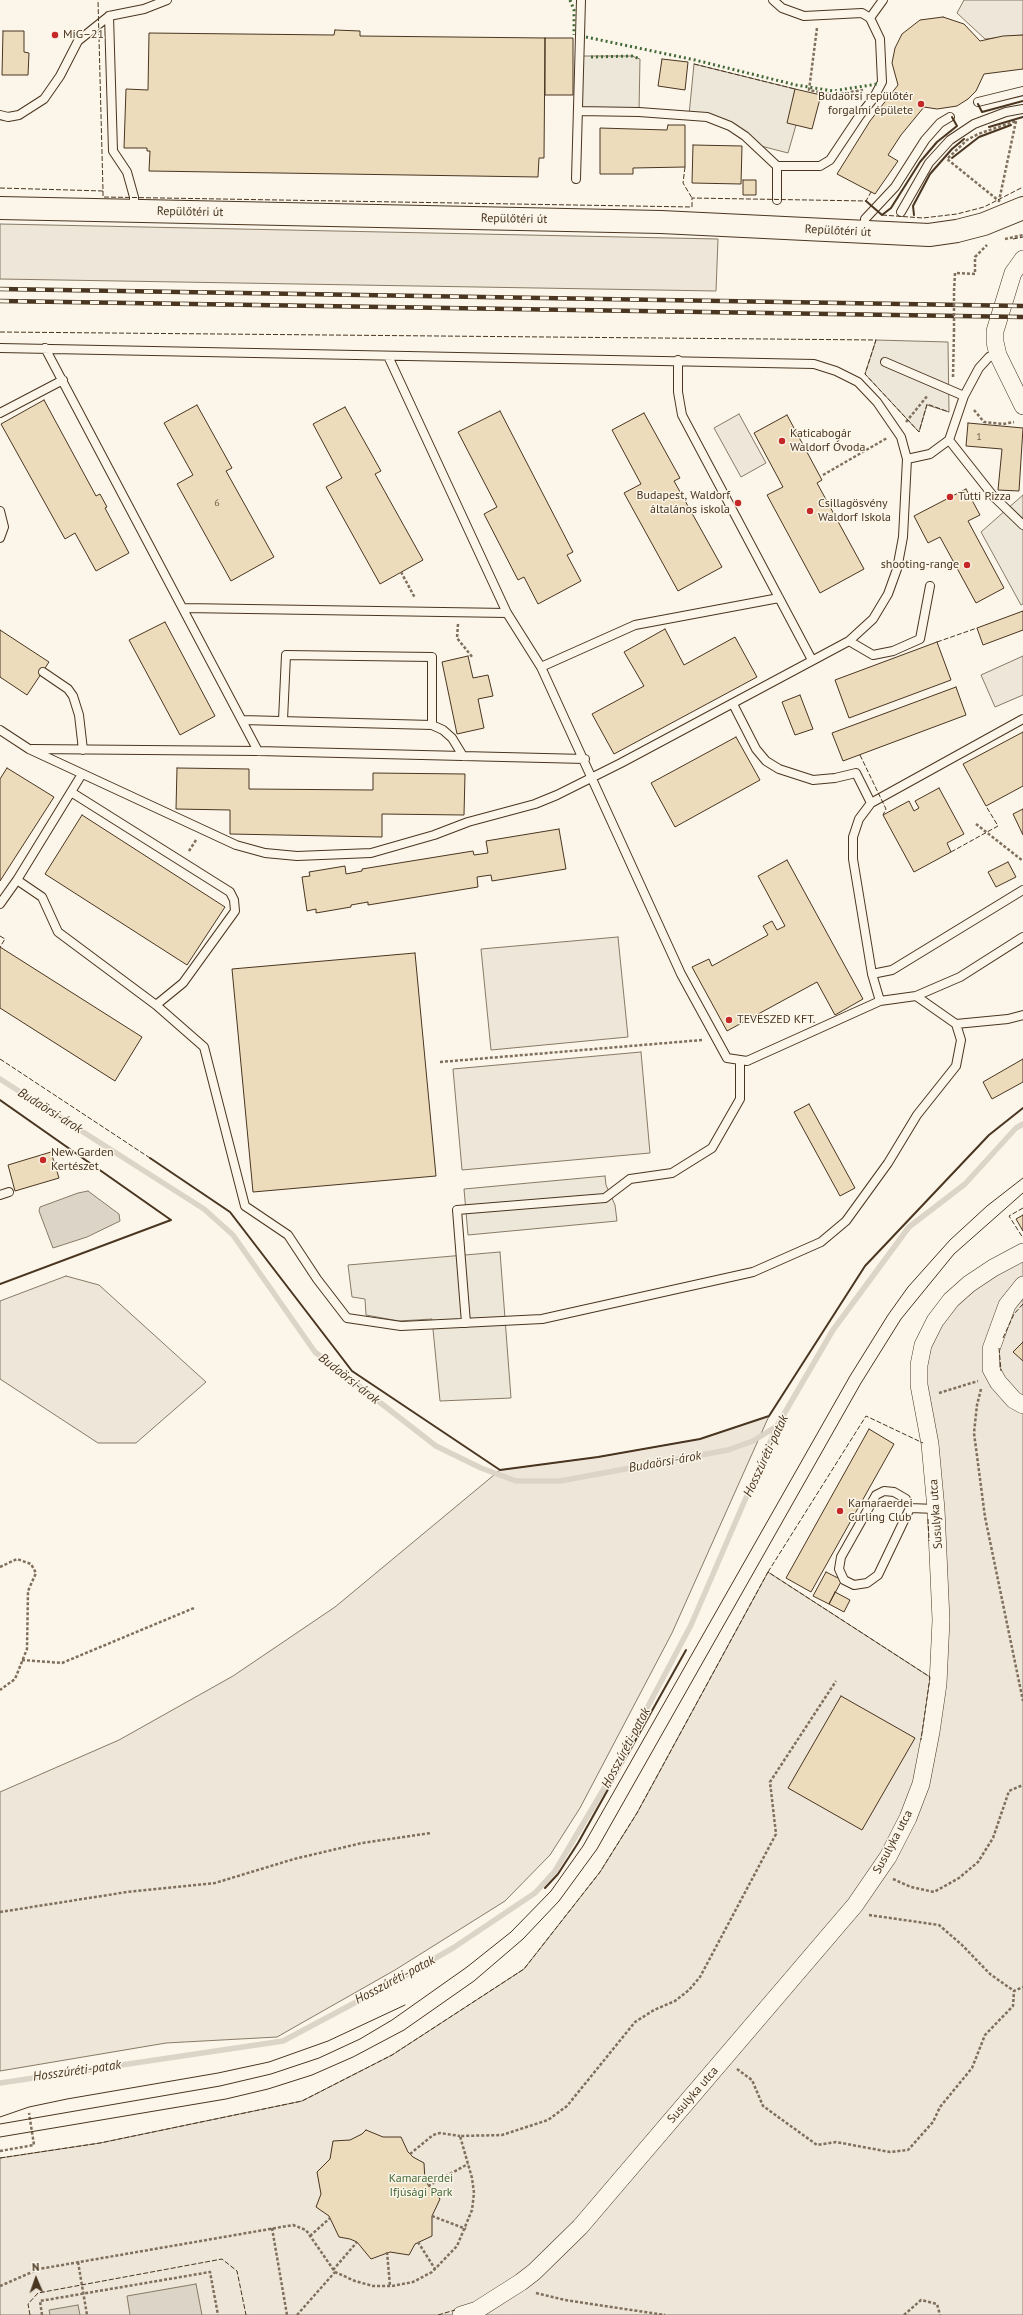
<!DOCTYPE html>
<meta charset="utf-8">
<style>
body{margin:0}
#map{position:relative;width:1023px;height:2315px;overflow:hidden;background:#fbf6e9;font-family:"PT Sans",sans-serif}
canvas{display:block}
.north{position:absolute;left:16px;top:2259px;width:40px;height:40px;-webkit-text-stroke:3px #fbf6e9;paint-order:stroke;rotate:358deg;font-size:11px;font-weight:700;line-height:16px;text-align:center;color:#4a3520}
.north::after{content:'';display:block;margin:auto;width:14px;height:18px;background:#4a3520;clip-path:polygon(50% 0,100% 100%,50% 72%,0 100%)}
</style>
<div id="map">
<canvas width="1023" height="2315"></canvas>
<div class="north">N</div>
</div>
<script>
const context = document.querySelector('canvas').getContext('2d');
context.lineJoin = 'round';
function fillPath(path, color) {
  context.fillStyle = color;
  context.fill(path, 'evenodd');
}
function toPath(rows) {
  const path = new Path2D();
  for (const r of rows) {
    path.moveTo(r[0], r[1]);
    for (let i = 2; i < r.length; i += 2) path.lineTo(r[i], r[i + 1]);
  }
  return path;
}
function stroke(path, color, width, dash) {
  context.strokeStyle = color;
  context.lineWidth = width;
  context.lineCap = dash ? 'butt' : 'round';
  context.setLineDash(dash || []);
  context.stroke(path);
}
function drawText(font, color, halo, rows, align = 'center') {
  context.font = font + ' "PT Sans",sans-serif';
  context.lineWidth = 3;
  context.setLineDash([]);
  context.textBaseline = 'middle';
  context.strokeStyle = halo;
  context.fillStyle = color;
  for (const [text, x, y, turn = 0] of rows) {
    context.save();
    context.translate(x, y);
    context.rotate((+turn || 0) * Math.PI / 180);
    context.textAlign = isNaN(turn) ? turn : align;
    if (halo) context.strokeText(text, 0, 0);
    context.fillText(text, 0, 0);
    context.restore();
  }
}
const green = toPath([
 [964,0,1023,0,1023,35,985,39,957,13,964,0],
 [0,224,718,239,716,291,0,279,0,224],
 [739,414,766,463,741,477,714,428,739,414],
 [1023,656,1023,695,995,707,981,675,1023,656],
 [618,937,628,1037,491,1050,481,949,618,937],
 [641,1052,650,1153,462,1170,453,1069,641,1052],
 [1023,1260,1023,2315,0,2315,0,2158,100,2143,302,2101,392,2055,524,1969,600,1872,637,1813,768,1572,930,1677,934,1621,926,1374,931,1339,950,1308,979,1281,1023,1260],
 [66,1276,99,1285,206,1382,136,1443,98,1443,0,1379,0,1301,66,1276],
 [769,1416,672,1633,580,1808,550,1855,505,1901,395,1970,277,2037,166,2043,0,2071,0,1792,119,1740,233,1676,335,1607,500,1470,598,1457,700,1439,769,1416]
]);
fillPath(green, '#ede6d9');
stroke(green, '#887966', 1);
const parking = toPath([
 [579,56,632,56,640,59,639,112,578,111,579,56],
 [694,64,795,89,796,125,788,153,757,145,730,126,689,115,694,64],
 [876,340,948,342,949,412,927,405,919,432,865,374,876,340],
 [1023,495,1023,604,1021,605,981,532,1023,495],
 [605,1176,606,1185,615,1205,617,1221,468,1235,464,1189,605,1176],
 [500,1252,511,1398,440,1401,432,1319,399,1321,366,1315,365,1299,352,1297,348,1265,500,1252]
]);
fillPath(parking, '#ede7d9');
stroke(parking, '#887966', 1);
const water = toPath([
 [88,1191,119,1214,120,1221,87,1237,53,1248,39,1211,40,1207,78,1193,88,1191],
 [196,2284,202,2315,130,2315,127,2296,196,2284],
 [78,2305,80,2315,50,2315,49,2310,78,2305]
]);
fillPath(water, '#dcd4c6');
stroke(water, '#887966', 1);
stroke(toPath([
 [0,1079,204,1209,233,1235,315,1352,436,1446,481,1468,516,1481,560,1481,728,1450,753,1441,777,1426],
 [0,2083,283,2041,392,1983,453,1948,535,1893,555,1871,609,1780,691,1625,777,1426,833,1330,909,1227,965,1184,1016,1128,1023,1124]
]), '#dcd4c6', 5.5);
const building = toPath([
 [943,17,964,24,980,41,1003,36,1023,35,1023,69,984,74,976,91,968,99,957,106,937,109,924,107,901,135,888,155,898,161,875,194,837,174,870,121,898,85,892,63,895,48,902,34,920,20,943,17],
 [335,30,360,31,360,36,545,38,544,158,539,158,538,177,149,171,150,151,147,151,147,148,124,148,126,89,148,90,149,33,334,35,335,30],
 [3,31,24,31,24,52,29,53,28,75,2,75,3,31],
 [545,38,573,38,573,95,545,95,545,38],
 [662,59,688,62,685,90,658,86,662,59],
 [795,89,821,95,812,129,787,123,795,89],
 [668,125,685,125,685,167,633,168,633,174,600,174,600,128,667,130,668,125],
 [693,145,742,146,741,184,692,183,693,145],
 [743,180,756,180,756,195,743,195,743,180],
 [44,400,96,496,100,494,107,507,105,508,129,553,96,571,75,533,65,539,1,424,44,400],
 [197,405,232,468,226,471,274,557,231,581,177,484,193,475,164,423,197,405],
 [345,407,381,471,375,474,423,560,380,584,326,487,342,478,313,424,345,407],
 [500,411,573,552,567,555,581,581,538,604,524,577,518,580,484,514,497,507,458,432,500,411],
 [644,413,680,478,674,481,722,567,678,591,624,493,641,484,612,430,644,413],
 [787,415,822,480,817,483,864,569,820,593,767,495,783,487,754,433,787,415],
 [968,423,1023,428,1019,491,998,490,1002,449,966,446,968,423],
 [966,489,980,515,968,521,1004,588,976,603,940,537,928,543,914,516,966,489],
 [1023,611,1023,630,983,645,977,628,1023,611],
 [165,622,215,716,180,735,129,640,165,622],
 [665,629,684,665,735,637,757,677,614,754,592,714,644,686,624,652,665,629],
 [0,630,49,662,27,695,0,677,0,630],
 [937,642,951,680,849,718,835,680,937,642],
 [468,656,473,678,488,675,493,696,478,699,484,728,457,734,442,662,468,656],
 [956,687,966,715,843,761,832,733,956,687],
 [800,695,813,729,795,735,782,702,800,695],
 [1023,732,1023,786,986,806,963,764,1023,732],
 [736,737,760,780,675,827,651,783,736,737],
 [7,768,54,797,0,881,0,779,7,768],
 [177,768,249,769,249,789,373,790,373,773,465,774,464,815,382,814,382,837,230,834,230,810,176,809,177,768],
 [939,788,964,834,947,843,951,852,914,872,883,815,909,801,914,811,919,808,915,801,939,788],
 [1023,809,1023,835,1013,814,1023,809],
 [82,815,225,907,187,965,45,874,82,815],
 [559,829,566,869,492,881,491,875,477,877,478,887,368,905,368,902,351,905,351,907,316,913,316,909,307,911,302,877,310,876,309,872,345,866,346,874,362,871,362,869,473,851,474,855,488,853,486,841,559,829],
 [787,860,863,999,835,1015,817,982,727,1031,692,967,709,959,712,966,768,935,763,926,772,921,777,930,785,926,758,876,787,860],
 [1008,862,1016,877,996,887,988,872,1008,862],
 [0,947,142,1037,115,1081,0,1008,0,947],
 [415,953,436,1176,253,1192,232,969,415,953],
 [1023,1059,1023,1082,992,1099,983,1082,1023,1059],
 [809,1104,855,1188,840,1196,794,1112,809,1104],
 [51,1152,59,1178,15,1191,8,1165,51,1152],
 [1023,1215,1023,1231,1016,1219,1023,1215],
 [1023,1342,1023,1361,1013,1352,1023,1342],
 [869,1429,894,1444,811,1592,786,1578,869,1429],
 [826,1572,842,1580,829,1604,813,1596,826,1572],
 [835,1592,850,1600,844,1612,829,1604,835,1592],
 [841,1696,915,1738,862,1830,788,1788,841,1696],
 [366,2130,383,2137,401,2137,408,2152,413,2157,424,2163,425,2181,440,2199,432,2216,432,2236,415,2244,409,2255,390,2252,371,2259,357,2242,350,2239,339,2237,329,2216,316,2207,321,2194,317,2172,330,2159,333,2141,350,2140,362,2134,366,2130]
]);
fillPath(building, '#ecdcbc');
stroke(building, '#4a3520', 1);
const lane = toPath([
 [870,18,883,0],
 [978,102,1023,91],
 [578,111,639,112,707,117,730,126,745,136,777,166,820,166,830,160,860,115,873,99,882,82,880,39,870,18,862,13,804,16,782,8,773,0],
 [0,115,8,117,19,115,44,99,60,76,78,41,109,16],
 [576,179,581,0],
 [777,200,777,166],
 [134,210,134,197,127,172,113,151,109,16,144,9,167,0],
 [901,212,929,163,950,140,974,124,1006,112,1023,109],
 [864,232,865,219,895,187,925,140,940,123,950,117],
 [0,348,814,364,836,371,858,382,877,402,901,437,907,459,930,454,949,440,964,396,979,368,989,357,998,355],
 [45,348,258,751],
 [388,356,507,613,541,667,681,974,727,1058,747,1061,880,1001,916,996,960,977,1023,937],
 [678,360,678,392,682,415,812,660],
 [885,362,964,396],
 [0,413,63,380],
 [949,440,994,497,1023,525],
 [0,511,4,527,0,538],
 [184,608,507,613],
 [849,641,873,655,893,651,920,639,930,586],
 [541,667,635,625,779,598],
 [43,672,68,689,73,696,79,715,83,750],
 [733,704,756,749,766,761,779,769,813,780,835,778,856,773,871,803,859,819,853,837,853,859,872,974,880,1001],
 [242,720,432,725,443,730,452,738,463,756],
 [283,720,286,655,432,657,432,725],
 [0,730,29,749,236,845,265,853,297,856,371,853,434,835,468,822,535,804,557,795,621,763,849,641,873,619,888,594,897,569,903,537,907,459],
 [32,749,258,751,585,759],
 [82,774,17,880,42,897,58,932,156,1005,204,1047,245,1206,288,1235,317,1279,347,1318,401,1326,542,1319,753,1272,821,1242,846,1221,888,1163,917,1115,956,1066,961,1040,956,1024,916,996],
 [71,792,230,892,234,900,235,911,183,983,156,1005],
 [871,803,1023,719],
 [0,904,17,880],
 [872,974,892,970,1023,890],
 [956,1024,1008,1019,1023,1015],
 [0,1195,9,1192],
 [466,1323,457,1210,605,1198,630,1179,672,1173,712,1148,740,1099,740,1061],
 [910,1508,878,1575,867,1583,854,1585,844,1580,839,1569,841,1557,876,1495,884,1491,894,1492,906,1499,910,1508,936,1509]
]);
const street = toPath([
 [1023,259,1013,273,995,331,995,342,998,355,1023,406],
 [1023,1285,1007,1305,991,1349,991,1369,998,1382,1014,1400,1023,1405],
 [461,2315,477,2310,521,2282,534,2272,580,2227,855,1905,888,1857,908,1818,921,1784,931,1732,938,1684,941,1620,936,1509,930,1444,919,1385,919,1365,923,1345,935,1321,951,1300,969,1284,993,1268,1023,1252]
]);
const secondary = toPath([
 [0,208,661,222,929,235,957,231,984,224,1023,208]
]);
stroke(lane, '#4a3520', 10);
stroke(street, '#4a3520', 18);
stroke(secondary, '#4a3520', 24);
stroke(toPath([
 [817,28,809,90,833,95,863,90],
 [1016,121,999,201,947,159,967,140,978,134,1016,121],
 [1005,239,1023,235],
 [954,291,955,273,975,274,975,257,987,245],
 [953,377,954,331],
 [974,410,984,422,1003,424,1014,422],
 [906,422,928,395],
 [823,475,887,438],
 [401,572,415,598],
 [458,624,457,638,473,658],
 [976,824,1023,861],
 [189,851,196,840],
 [440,1062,702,1040],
 [981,1389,977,1405,974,1433,985,1517,1023,1701],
 [939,1393,978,1381],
 [0,1567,17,1559,31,1564,36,1573,28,1591,27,1649,15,1679,0,1690],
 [22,1660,62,1663,194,1608],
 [893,1879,911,1887,934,1892,959,1878,978,1862,993,1838,1009,1791,1023,1785],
 [0,1912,127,1892,215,1883,294,1859,362,1843,431,1833],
 [869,1915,939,1925,962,1945,990,1974,1014,1991],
 [737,2069,752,2080,763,2106,817,2145,836,2142,890,2152,908,2150,933,2122,940,2107,972,2068,985,2035,1013,2006,1014,1991,1023,1987],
 [0,2151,34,2145,29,2113],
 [410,2154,433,2135,440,2133,460,2136],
 [428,2186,468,2164],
 [432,2216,466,2229],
 [272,2228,287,2315],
 [310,2236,330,2218],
 [418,2242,435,2269],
 [387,2252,390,2286],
 [78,2262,87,2315],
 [333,2270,357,2242],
 [0,2286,39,2269,293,2225,306,2230,335,2272,355,2281,373,2286,392,2286,413,2282,432,2272,457,2246,472,2210,474,2193,472,2178,460,2136,502,2135,548,2120,567,2106,635,2022,654,2010,675,2001,689,1990,700,1977,776,1834,770,1782,836,1681],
 [536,2293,565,2300,665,2315],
 [42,2315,40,2301,210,2272,218,2315],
 [297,2315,335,2272],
 [904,2315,921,2300,937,2304,940,2315]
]), '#7f6f5c', 2.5, [3, 2]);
stroke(lane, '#fbf6e9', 8);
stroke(street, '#fbf6e9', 17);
stroke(secondary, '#fbf6e9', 22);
stroke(toPath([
 [0,2117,29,2107,67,2099,218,2073,269,2062,328,2041,405,2005],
 [0,2124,220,2086,271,2074,319,2058,360,2039,392,2020,467,1967,511,1932,551,1891,583,1846,850,1376,888,1315,908,1287,950,1240,987,1206,1023,1178],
 [0,2137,226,2099,268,2089,312,2075,353,2057,404,2030,474,1981,523,1939,559,1901,597,1849,861,1383,901,1319,954,1254,1023,1193]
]), '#4a3520', 1);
const rail = toPath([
 [0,289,1023,306],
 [0,301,1023,317]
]);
stroke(rail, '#4a3520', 4.5);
stroke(rail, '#fbf6e9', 3, [9]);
stroke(toPath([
 [954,331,954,291]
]), '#7f6f5c', 2.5, [3, 2]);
stroke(toPath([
 [570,0,574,10,574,35],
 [586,37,695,60,796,85,833,91,877,84],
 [591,57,632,56,640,59]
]), '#436837', 3, [2, 3]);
stroke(toPath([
 [694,64,795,89],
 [685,167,683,183,692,198],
 [0,188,103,191,98,0],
 [103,191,103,197,692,207,692,198,866,201,871,192],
 [882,215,923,218,957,214,984,207,1023,187],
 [1013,239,1023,237],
 [0,332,876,340,865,374,919,432,927,404,949,412],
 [937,642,977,628],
 [860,755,886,809,883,815],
 [951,852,998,826,986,806],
 [0,936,5,939,0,947],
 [0,1059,150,1158],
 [1023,1208,1009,1216,1023,1238],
 [1003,1338,1014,1314,1023,1304],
 [999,1348,1001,1371],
 [928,1519,929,1541],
 [768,1572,866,1416,923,1443],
 [0,2158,100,2143,302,2101,392,2055,524,1969,600,1872,637,1813,768,1572,930,1677,921,1740],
 [30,2315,28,2304,38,2293,222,2259,237,2271,246,2315],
 [438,2315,455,2310]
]), '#4a3520', 1, [5, 2]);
stroke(toPath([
 [978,104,982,112,1023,101],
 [989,127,1023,117],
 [952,158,979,137,1011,125],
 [866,201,882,215,891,208,920,162,937,142,957,126,952,117],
 [914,215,913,206,930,174,952,149,964,139],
 [0,1100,171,1220,0,1284],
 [150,1158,230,1212,352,1371,500,1470,598,1457,700,1439,769,1416,865,1266,989,1135,1023,1108],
 [545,1888,558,1874,578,1843,686,1650]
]), '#4a3520', 2);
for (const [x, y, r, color] of [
 [55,35,4,"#c62828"],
 [921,104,4,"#c62828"],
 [782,441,4,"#c62828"],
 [950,497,4,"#c62828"],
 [738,503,4,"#c62828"],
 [810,511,4,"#c62828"],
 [967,565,4,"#c62828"],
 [729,1020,4,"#c62828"],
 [43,1160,4,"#c62828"],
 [840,1511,4,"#c62828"]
]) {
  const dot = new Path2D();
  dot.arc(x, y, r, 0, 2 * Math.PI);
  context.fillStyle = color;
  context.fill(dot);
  stroke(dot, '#fbf6e9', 1.5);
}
drawText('10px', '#725f47', null, [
 ["1",979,437],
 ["6",217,503]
]);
drawText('12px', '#4a3520', '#fbf6e9', [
 ["MiG–21",63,35],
 ["Budaörsi repülőtér",913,97,"right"],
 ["forgalmi épülete",913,111,"right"],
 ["Katicabogár",790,434],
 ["Waldorf Óvoda",790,448],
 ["Budapest, Waldorf",730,496,"right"],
 ["általános iskola",730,510,"right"],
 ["Tutti Pizza",958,497],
 ["Csillagösvény",818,504],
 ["Waldorf Iskola",818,518],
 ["shooting-range",959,565,"right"],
 ["TEVESZED KFT.",737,1020],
 ["New Garden",51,1153],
 ["Kertészet",51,1167],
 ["Kamaraerdei",848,1504],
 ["Curling Club",848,1518]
], 'left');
drawText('12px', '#4a3520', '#fbf6e9', [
 ["Repülőtéri út",190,212,1],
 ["Repülőtéri út",514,219,1],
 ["Repülőtéri út",838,231,3],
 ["Susulyka utca",936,1514,-94],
 ["Susulyka utca",893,1842,-62],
 ["Susulyka utca",693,2095,-49]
]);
drawText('12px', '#436837', '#fbf6e9', [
 ["Kamaraerdei",421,2179],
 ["Ifjúsági Park",421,2193]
]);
drawText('italic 13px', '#4a3520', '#fbf6e9', [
 ["Budaörsi-árok",50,1111,32],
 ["Budaörsi-árok",349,1379,38],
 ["Hosszúréti-patak",766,1456,-65],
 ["Budaörsi-árok",665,1462,-10],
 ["Hosszúréti-patak",626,1748,-62],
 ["Hosszúréti-patak",395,1980,-28],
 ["Hosszúréti-patak",77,2071,-8]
]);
</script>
